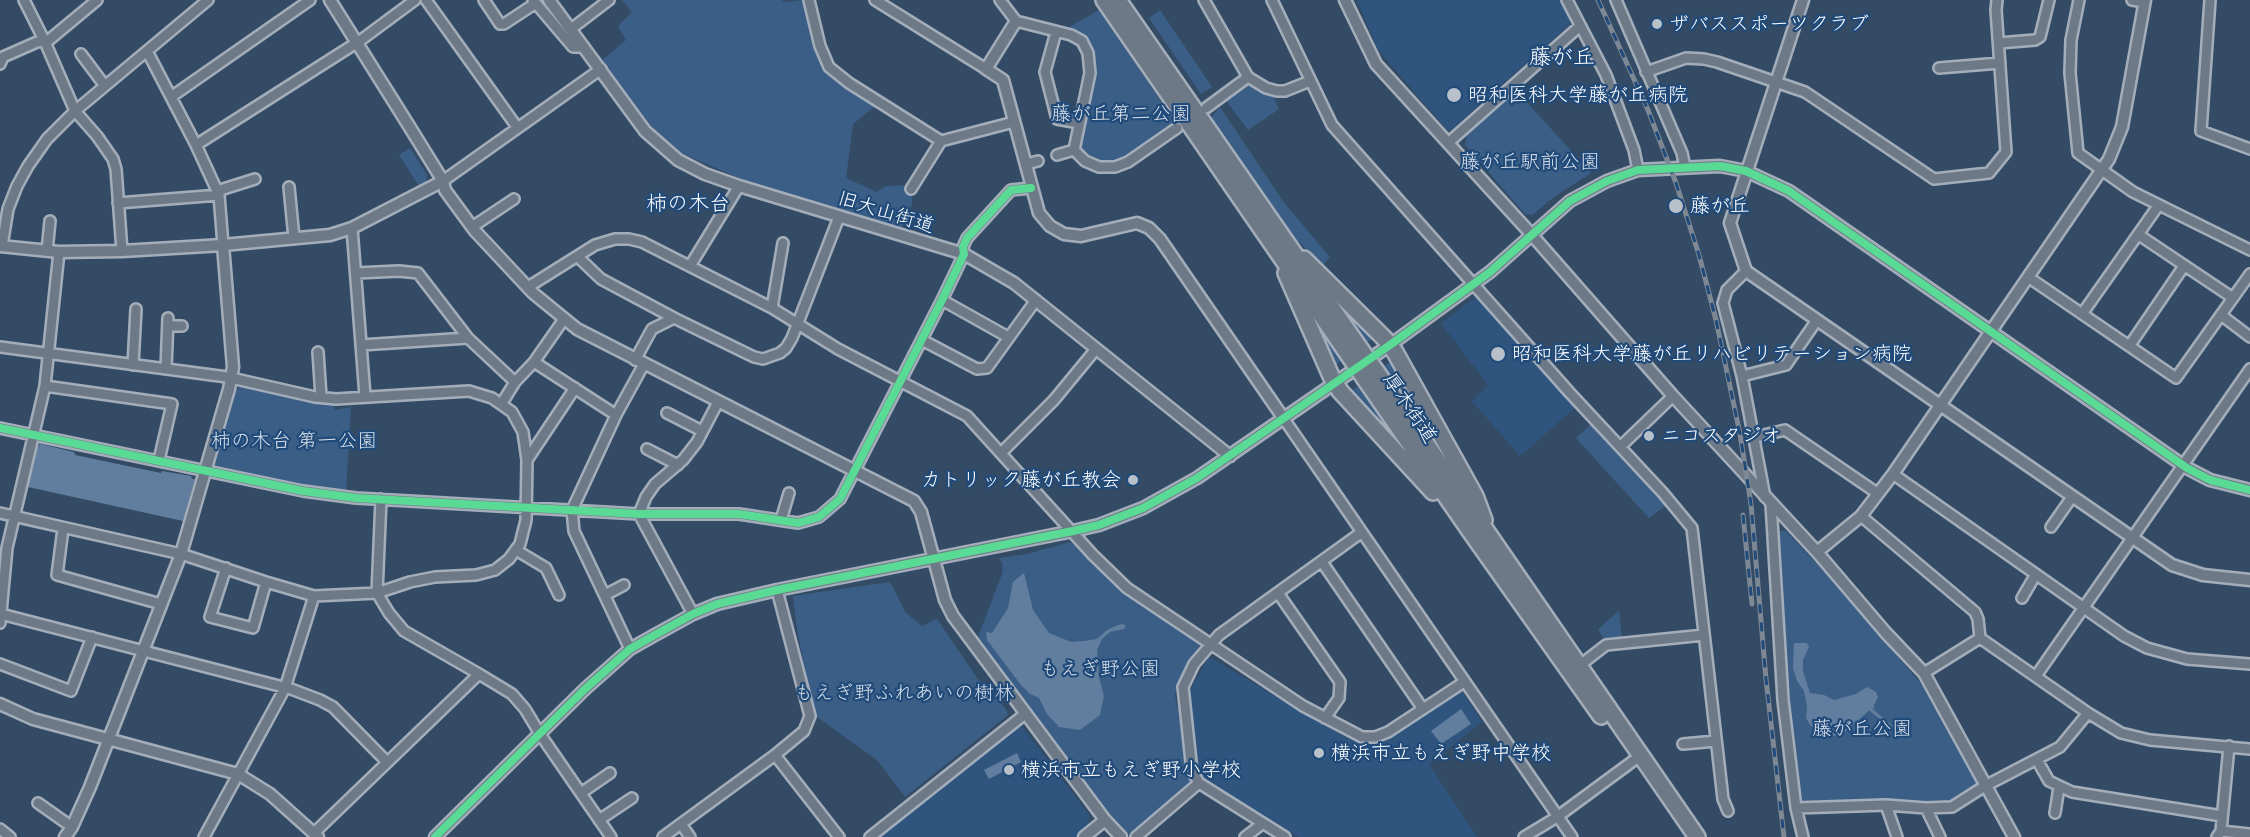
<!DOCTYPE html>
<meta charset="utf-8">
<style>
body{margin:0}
canvas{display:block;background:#344b65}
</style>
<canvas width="2250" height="837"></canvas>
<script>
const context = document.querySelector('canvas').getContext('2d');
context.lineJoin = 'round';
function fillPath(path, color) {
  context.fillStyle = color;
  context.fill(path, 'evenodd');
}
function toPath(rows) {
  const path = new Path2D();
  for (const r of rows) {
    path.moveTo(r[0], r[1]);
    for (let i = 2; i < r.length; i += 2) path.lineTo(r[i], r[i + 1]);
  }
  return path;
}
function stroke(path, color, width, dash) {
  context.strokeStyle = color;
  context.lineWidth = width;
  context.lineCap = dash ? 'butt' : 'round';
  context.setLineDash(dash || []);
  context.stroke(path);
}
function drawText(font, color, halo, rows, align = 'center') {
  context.font = font + ' Mali,"Klee One",sans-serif';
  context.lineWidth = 4.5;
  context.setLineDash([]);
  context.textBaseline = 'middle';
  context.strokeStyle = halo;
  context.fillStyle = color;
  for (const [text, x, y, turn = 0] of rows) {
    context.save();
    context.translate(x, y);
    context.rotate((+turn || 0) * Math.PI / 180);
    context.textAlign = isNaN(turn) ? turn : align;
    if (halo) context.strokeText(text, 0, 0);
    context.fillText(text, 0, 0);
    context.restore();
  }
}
fillPath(toPath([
 [1357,0,1563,0,1572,18,1570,24,1451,130,1447,130,1377,48],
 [1475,298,1484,300,1577,406,1520,456,1472,401,1488,385,1441,323],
 [1209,657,1343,736,1361,743,1378,743,1394,735,1462,691,1482,722,1429,764,1477,837,1299,837,1200,777,1192,739,1187,695],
 [1020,724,1089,815,1089,827,1076,837,879,837]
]), '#2f557f');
fillPath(toPath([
 [622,0,782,0,784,2,803,0,814,48,821,66,835,80,875,106,853,124,846,178,877,192,886,186,912,185,912,204,901,229,753,184,681,153,653,128,600,62,626,40,618,26,632,12],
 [1099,10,1175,122,1126,159,1113,164,1100,162,1086,157,1077,149,1090,73,1082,41,1059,33],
 [1160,10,1212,87,1201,94,1149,18],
 [1248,84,1271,92,1279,109,1248,130,1225,99],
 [1515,89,1591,173,1554,197,1532,215,1525,214,1465,145,1467,133],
 [1220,107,1285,204,1330,257,1323,265,1285,229,1210,119],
 [410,148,427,175,426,183,419,186,399,155],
 [1324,284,1376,337,1366,343],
 [1303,302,1342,360,1333,368],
 [1395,359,1461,482,1382,367],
 [242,384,332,399,335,410,351,407,346,491,303,491,209,471,236,391],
 [1359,385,1414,465,1349,393],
 [1593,422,1668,504,1649,518,1576,438],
 [1776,531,1786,531,1832,580,1922,685,1978,784,1951,802,1832,802,1798,804,1786,702],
 [1070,542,1080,548,1125,593,1199,639,1200,645,1177,685,1175,695,1192,785,1134,834,1127,833,1110,814,994,661,978,637,1002,574,1003,565,999,558,1027,554],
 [890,582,906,613,922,626,937,619,978,679,1006,709,1008,715,905,797,877,760,813,714,797,629,793,596],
 [1619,611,1622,639,1604,640,1598,629]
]), '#3b5e86');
fillPath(toPath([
 [40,444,74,452,75,455,161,473,162,471,191,476,192,479,195,479,183,521,28,487,37,448],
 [1024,573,1033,610,1049,633,1071,642,1084,641,1097,639,1107,630,1118,625,1123,624,1126,626,1124,629,1110,632,1102,639,1097,650,1099,677,1104,696,1100,715,1080,730,1059,727,1047,714,1039,698,1030,694,1021,685,987,640,986,632,992,633,1008,608,1013,582],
 [1794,643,1807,643,1809,647,1803,660,1803,671,1810,693,1824,695,1834,700,1856,694,1867,687,1876,692,1878,697,1873,707,1845,732,1835,736,1821,734,1810,725,1806,718,1807,706,1804,691,1797,681,1793,668],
 [1461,709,1471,724,1441,744,1431,731],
 [1017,753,1021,762,989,779,984,770]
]), '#617e9e');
stroke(toPath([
 [1873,707,1869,708,1901,735]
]), '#617e9e', 3);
const minor = toPath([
 [24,0,45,42,75,111,97,136,113,159,116,169,122,251],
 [426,0,517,127],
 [484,0,500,24,504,24,536,3],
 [533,0,573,47,584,47],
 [809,0,820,46,829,67,849,83,941,141],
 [875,0,986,69],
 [1000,0,1016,21,1071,35,1082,41,1088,53,1090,73,1074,150,1085,161,1099,167,1115,167,1128,162,1177,128],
 [1204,0,1248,77,1266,88,1277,91,1285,91,1310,81],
 [1272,0,1332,125,1570,393,1663,493,1692,528,1723,799,1728,811],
 [1567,0,1606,75,1634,150,1638,170],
 [1616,0,1682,153,1685,167],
 [2079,0,2071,40,2070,73,2078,153,2133,192,2250,250],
 [2132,0,2144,2],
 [2210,0,2201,131,2250,149],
 [571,29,609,0],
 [1056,32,1045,72,1057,119,1079,123],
 [1999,43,2035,40,2040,37,2049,0],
 [147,51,196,145,219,195,223,245],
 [81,54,105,86],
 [0,64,3,57,37,42,49,40,97,0],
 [1939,68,2000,63],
 [1646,72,1686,58,1704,59,1717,62,1805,92,1934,179,1989,173,2006,152,1996,10,1997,0],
 [171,97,310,0],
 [1206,108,1248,77],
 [1448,143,1580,26],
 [196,145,361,40,415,0],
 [1057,155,1074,150],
 [1026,164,1038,161],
 [443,181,601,69],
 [289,187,294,238],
 [911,189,941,141,1014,122],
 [217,191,255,179],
 [118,203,219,195],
 [472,227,514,199],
 [352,228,365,396],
 [2139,235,2233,298],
 [2,246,8,209,17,186,28,166,47,139,75,111,208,0],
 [47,251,50,221],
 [578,257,601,279,674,318],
 [690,266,739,186],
 [1746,271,1727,290,1723,303,1742,376,1765,497],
 [356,273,399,271,418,273,468,338,515,382],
 [2028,277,2176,378,2250,274],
 [528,287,595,245,615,239,629,239,642,242,772,308,838,349,967,416,1093,555,1127,588,1303,706,1362,737,1375,737,1388,732,1464,682],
 [942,300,1008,337],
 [772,308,783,243],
 [2082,314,2158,206],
 [2221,315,2250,337],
 [168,326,182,326],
 [922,340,977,369,987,368,1036,300],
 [361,345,468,338],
 [2130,345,2184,266],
 [0,347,227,377,315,397,336,399,469,391,492,398,512,412,523,432,527,460,526,520,520,544,509,559,495,570,476,575,435,577,410,582,377,593,314,596,266,582,181,554,0,513],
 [318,352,321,397],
 [635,360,652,329,674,318,754,357,763,359,780,353,786,348,792,338,839,217],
 [534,362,616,415],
 [133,365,136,309],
 [166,369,168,318],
 [1742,376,1786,365,1817,320],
 [45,386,172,404,159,460],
 [502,403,515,382,534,362,564,319],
 [667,413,702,431],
 [1284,419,1572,837],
 [0,428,303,491,356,498,639,514,739,514,798,523,819,517,840,499,942,300,964,254,963,247,967,238,1011,190,1031,188],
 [1755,437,1785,430,1877,493],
 [1620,447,1673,396],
 [647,449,678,465],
 [1002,452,1054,400,1096,349],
 [527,460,575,388],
 [1893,474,2124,636,2147,648,2187,659,2250,664],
 [1771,504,1783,700,1796,808,1803,837],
 [1861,516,1975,612,1978,619,1980,638],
 [781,520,789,493],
 [2051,527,2072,497],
 [63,529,57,575,161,604],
 [516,550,546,568,559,595],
 [1322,562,1423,709],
 [226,568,210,617,253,628,266,582],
 [1278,593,1340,682,1339,698,1325,718],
 [605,595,624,585],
 [2022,598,2036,574],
 [1,614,291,689,320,700,333,707,387,762],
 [693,614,639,514,646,497,655,484,683,460,697,442,718,402],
 [0,623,7,548,45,386,59,252],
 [630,649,574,531,572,510,616,415,644,364],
 [0,664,71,691,92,637],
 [1579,666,1606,645,1704,635],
 [1924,673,1980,638,2088,713,2121,733,2150,740,2250,749],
 [479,674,512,694,525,709,540,734,611,837],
 [2036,676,2250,369],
 [1683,744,1716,741],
 [775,755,839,837],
 [2037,760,2049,781,2072,792,2222,816],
 [1199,783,1285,837],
 [581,793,610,773],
 [38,803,72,827],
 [1886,805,1897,837],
 [1796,808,1886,805,1926,808,1952,807,1985,786,2060,747,2088,713],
 [1926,808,1940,837],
 [2055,813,2059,787],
 [599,820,632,798],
 [681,824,690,837],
 [0,829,10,837],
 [2221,831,2229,746],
 [314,833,479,674,404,631,389,613,377,593,381,499],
 [204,837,285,688,314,596],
 [663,837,775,755,804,731,810,716,777,590],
 [870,837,1025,714],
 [1136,837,1199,783,1192,771,1183,687,1194,664,1219,635,1362,532],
 [1245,837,1262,824],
 [1524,837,1557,817,1633,761],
 [2217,837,2221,831,2250,834]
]);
const tertiary = toPath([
 [330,0,409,126,443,181,445,190,475,231,533,293,577,329,914,501,921,512,945,600,953,616,1105,820,1121,837],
 [549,0,645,131,678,160,705,174,739,186,964,254,1014,283,1230,456],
 [1345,0,1376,64,1532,235,1673,396,1817,552,1886,633,1924,673,2014,837],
 [1803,0,1730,223,1746,271,2172,565,2203,575,2250,580],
 [1016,21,986,69,1003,80,1039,213,1050,226,1064,234,1081,236,1137,223,1149,228,1160,239,1284,419],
 [0,246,59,252,122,251,223,245,330,235,352,228,443,181],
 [1817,552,1861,516,1893,474,2109,159,2122,127,2145,0],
 [0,704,33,719,238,774,270,794,318,837],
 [65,837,72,827,90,787,181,554,229,389,233,367,223,245],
 [435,837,585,689,630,649,653,636,693,614,717,604,777,590,1073,531,1099,525,1143,508,1197,478,1390,345,1490,272,1570,201,1607,181,1638,170,1720,166,1746,171,1789,191,2187,468,2210,480,2250,490],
 [1084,837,1105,820]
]);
const trunk = toPath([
 [1104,0,1350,357],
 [1118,0,1361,350],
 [1304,259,1384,338,1395,352,1475,496,1484,520],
 [1286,273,1331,376,1340,391,1433,492],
 [1376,371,1697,837],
 [1365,379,1470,531,1601,716]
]);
stroke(minor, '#a4aeba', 14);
stroke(tertiary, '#a4aeba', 15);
stroke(trunk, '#a4aeba', 20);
stroke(minor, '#6d7986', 9);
stroke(tertiary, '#6d7986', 10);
stroke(trunk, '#6d7986', 15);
const rail = toPath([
 [1598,0,1648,110,1676,183,1699,255,1716,320,1740,434,1751,504,1766,679,1784,837],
 [1743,515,1752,604]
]);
stroke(rail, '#7e8895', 5);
stroke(rail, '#1f4a7a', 3, [9]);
const trunkBridge = toPath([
 [1361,350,1376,371],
 [1350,357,1365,379]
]);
stroke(trunkBridge, '#a4aeba', 20, []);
stroke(trunkBridge, '#6d7986', 15);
stroke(toPath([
 [0,428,303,491,356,498,639,514,739,514,798,523,819,517,840,499,942,300,964,254,963,247,967,238,1011,190,1031,188],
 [435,837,585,689,630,649,653,636,693,614,717,604,777,590,1073,531,1099,525,1143,508,1197,478,1390,345,1490,272,1570,201,1607,181,1638,170,1720,166,1746,171,1789,191,2187,468,2210,480,2250,490]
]), '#5adb95', 8);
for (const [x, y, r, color] of [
 [1657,24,6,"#b8c0c9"],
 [1454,95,8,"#b8c0c9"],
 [1676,206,8,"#b8c0c9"],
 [1498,354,8,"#b8c0c9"],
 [1649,436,6,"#b8c0c9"],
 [1133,480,6,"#b8c0c9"],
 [1319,753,6,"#b8c0c9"],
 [1009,770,6,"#b8c0c9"]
]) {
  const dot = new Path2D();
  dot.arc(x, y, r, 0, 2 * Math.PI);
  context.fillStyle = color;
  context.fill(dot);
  stroke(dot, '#1f4a7a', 2);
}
drawText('20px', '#fff', '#1f4a7a', [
 ["ザバススポーツクラブ",1669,24],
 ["昭和医科大学藤が丘病院",1468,95],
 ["藤が丘",1690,206],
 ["昭和医科大学藤が丘リハビリテーション病院",1512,354],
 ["ニコスタジオ",1661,436],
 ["カトリック藤が丘教会",1121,480,"right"],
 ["横浜市立もえぎ野中学校",1331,753],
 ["横浜市立もえぎ野小学校",1021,770]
], 'left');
drawText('20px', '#d8dfe8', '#1f4a7a', [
 ["藤が丘第二公園",1121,114],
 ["藤が丘駅前公園",1530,162],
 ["柿の木台 第一公園",294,441],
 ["もえぎ野公園",1100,669],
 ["もえぎ野ふれあいの樹林",904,693],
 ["藤が丘公園",1862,729]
]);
drawText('20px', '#fff', '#1f4a7a', [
 ["旧大山街道",886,212,17],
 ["厚木街道",1410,408,56]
]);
drawText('21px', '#fff', '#1f4a7a', [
 ["柿の木台",688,204]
]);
drawText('22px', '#fff', '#1f4a7a', [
 ["藤が丘",1562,57]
]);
</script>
